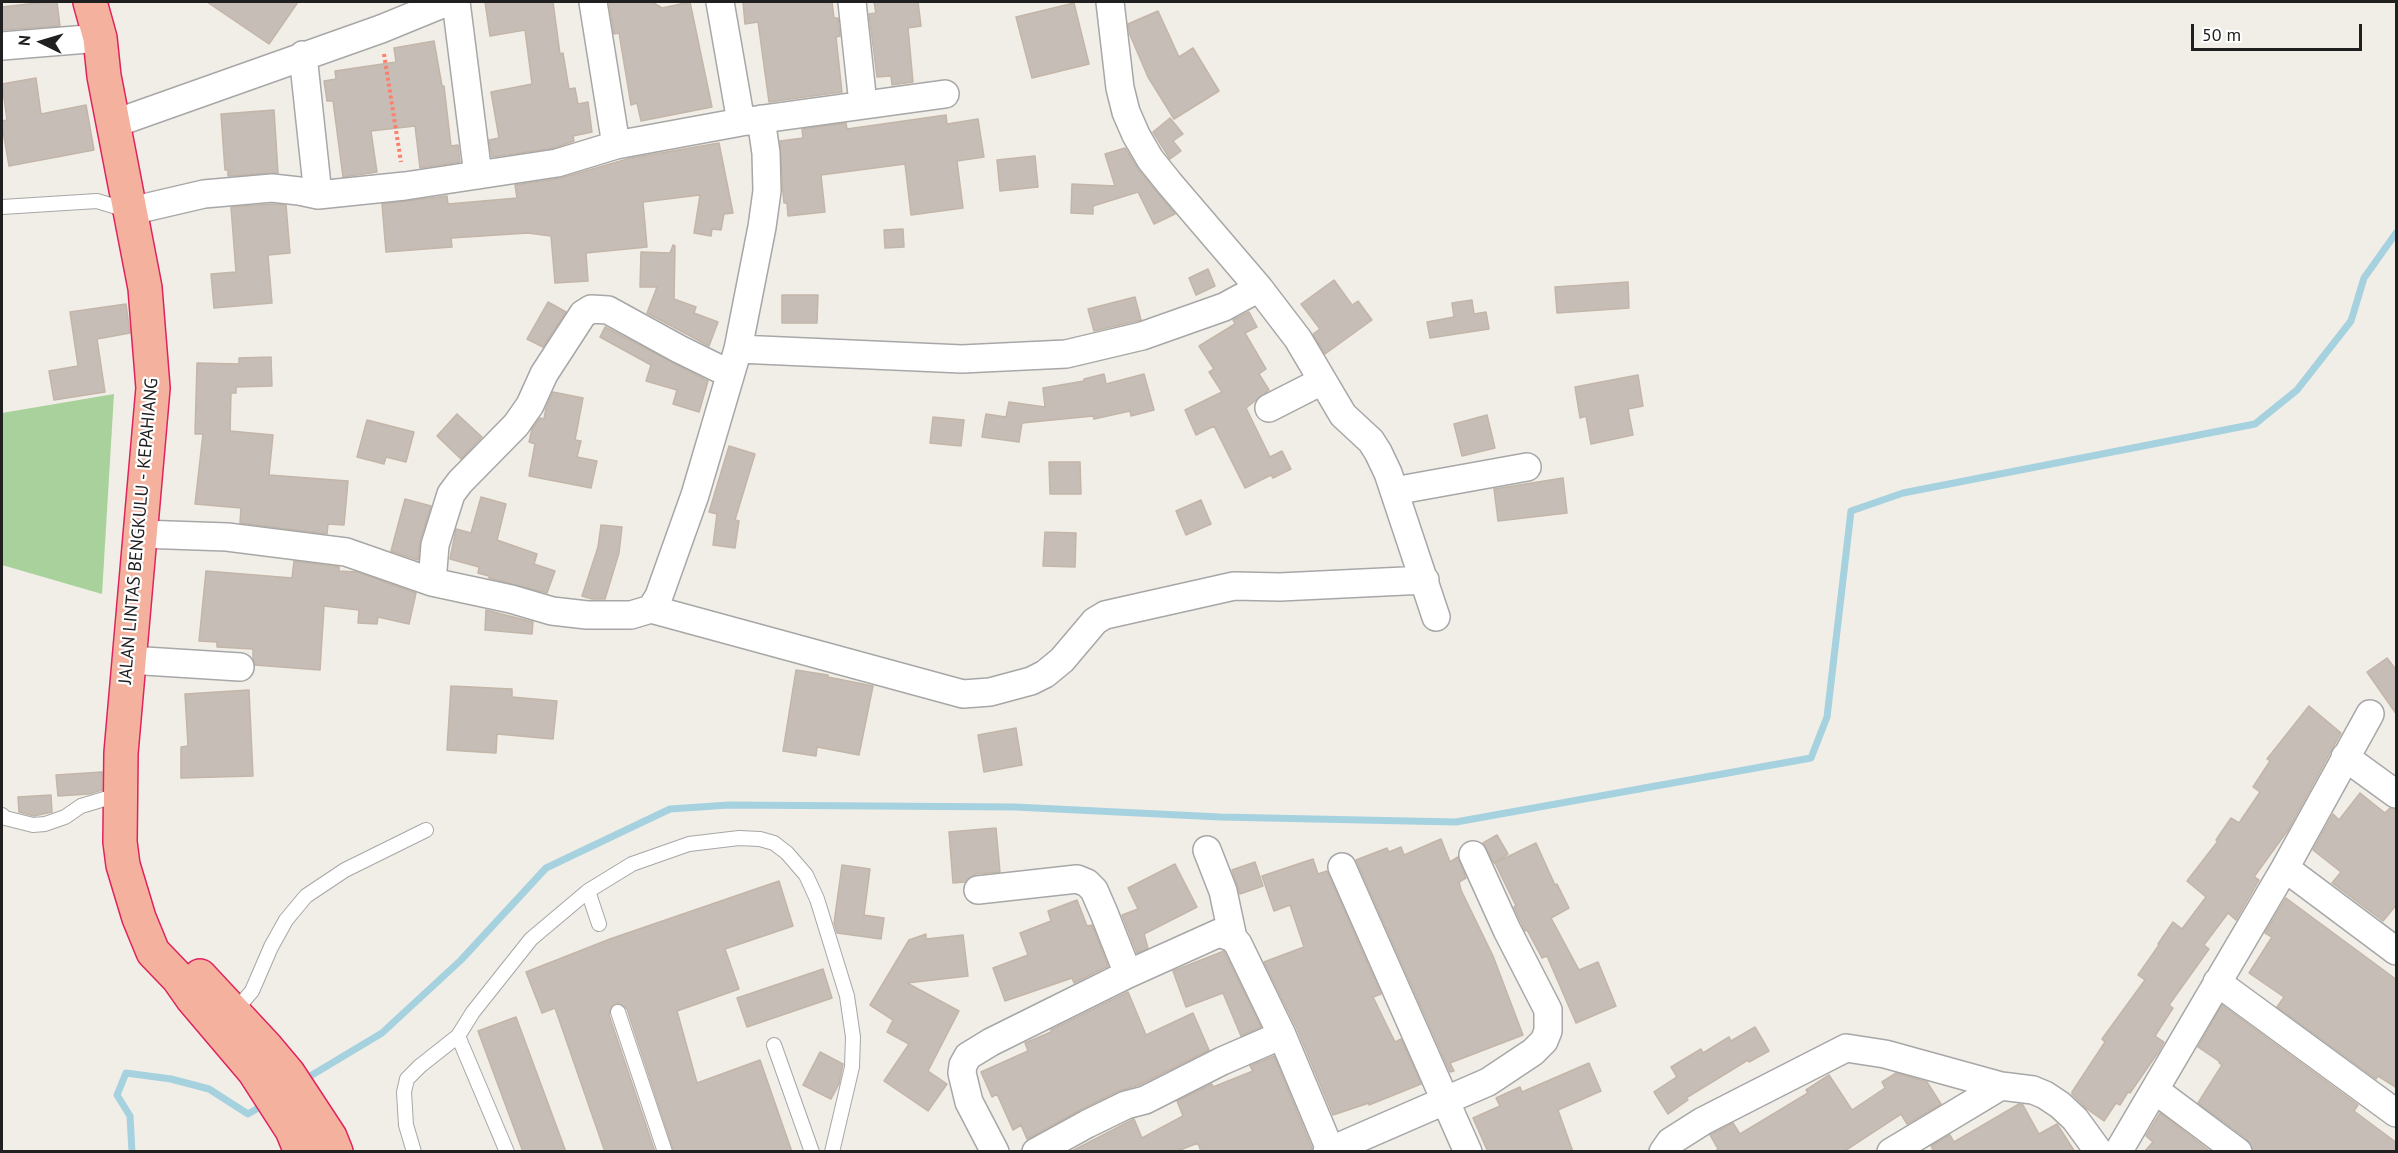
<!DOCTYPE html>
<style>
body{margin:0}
#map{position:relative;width:2398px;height:1153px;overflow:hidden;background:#f1eee7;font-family:"PT Sans",sans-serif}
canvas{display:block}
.frame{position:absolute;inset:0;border:3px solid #202020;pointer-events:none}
.north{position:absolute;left:12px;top:12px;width:60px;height:60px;-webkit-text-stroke:4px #fff;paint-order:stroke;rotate:275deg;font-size:16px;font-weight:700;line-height:24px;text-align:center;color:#202020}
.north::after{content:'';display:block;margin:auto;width:21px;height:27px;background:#202020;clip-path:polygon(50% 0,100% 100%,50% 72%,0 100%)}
.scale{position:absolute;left:2191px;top:24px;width:171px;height:27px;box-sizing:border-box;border:3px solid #202020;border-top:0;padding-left:8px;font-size:18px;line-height:21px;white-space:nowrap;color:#202020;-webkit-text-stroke:4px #fff;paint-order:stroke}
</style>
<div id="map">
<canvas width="2398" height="1153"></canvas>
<div class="frame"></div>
<div class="north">N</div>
<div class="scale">50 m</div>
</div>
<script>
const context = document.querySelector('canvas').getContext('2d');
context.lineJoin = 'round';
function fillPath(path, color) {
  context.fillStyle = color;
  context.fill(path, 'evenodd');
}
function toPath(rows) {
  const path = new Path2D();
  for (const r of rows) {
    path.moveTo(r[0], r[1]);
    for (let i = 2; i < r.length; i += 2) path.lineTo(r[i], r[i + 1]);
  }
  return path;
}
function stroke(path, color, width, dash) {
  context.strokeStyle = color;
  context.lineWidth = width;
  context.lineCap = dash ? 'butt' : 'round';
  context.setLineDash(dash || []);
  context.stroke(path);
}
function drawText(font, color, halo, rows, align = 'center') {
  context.font = font + ' "PT Sans",sans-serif';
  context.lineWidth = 4.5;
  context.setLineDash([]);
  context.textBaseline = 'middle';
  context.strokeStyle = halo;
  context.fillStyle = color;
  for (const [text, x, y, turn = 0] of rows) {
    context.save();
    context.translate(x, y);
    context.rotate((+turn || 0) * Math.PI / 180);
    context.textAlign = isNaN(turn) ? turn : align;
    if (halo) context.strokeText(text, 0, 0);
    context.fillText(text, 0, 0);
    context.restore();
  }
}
fillPath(toPath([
 [114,394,102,594,2,565,2,413]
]), '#a9d19b');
stroke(toPath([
 [302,1081,382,1033,461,960,546,868,670,809,729,805,1015,807,1220,817,1456,822,1811,758,1827,717,1851,511,1903,493,2255,424,2297,390,2351,321,2364,278,2396,233],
 [132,1152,130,1116,117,1095,126,1073,171,1079,209,1089,248,1114,265,1104]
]), '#a6d1df', 7);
const building = toPath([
 [46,2,57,2,60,26,2,30,2,7,46,2],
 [207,2,298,2,269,44,207,2],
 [485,2,553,2,560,54,563,53,569,89,575,88,578,104,588,102,592,132,573,136,574,141,554,148,492,157,489,140,499,138,491,92,532,84,525,30,490,36,485,2],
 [609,2,652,2,662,8,690,2,712,107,641,121,637,103,631,105,619,33,614,34,609,2],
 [743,2,832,2,834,18,838,18,840,36,836,37,842,92,769,102,758,22,745,24,743,2],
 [874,2,918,2,921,26,908,28,913,82,892,85,891,76,877,77,869,14,876,13,874,2],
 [1074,3,1089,64,1032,78,1016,17,1074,3],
 [1158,11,1179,57,1193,48,1219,91,1174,119,1148,77,1130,35,1128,24,1158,11],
 [434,41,442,86,444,86,451,146,458,145,460,162,420,168,415,126,371,131,377,172,343,177,333,101,327,101,324,81,336,79,335,71,396,62,394,48,434,41],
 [36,78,41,114,86,105,94,150,9,166,2,125,2,121,7,120,2,84,36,78],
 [274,110,278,173,228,176,228,170,225,170,221,114,274,110],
 [946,115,947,124,978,119,984,157,957,161,963,208,911,215,905,164,821,175,825,212,788,216,787,203,784,203,783,193,780,141,803,138,802,129,846,123,847,129,946,115],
 [1170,118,1183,134,1173,141,1181,151,1170,159,1153,132,1170,118],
 [719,143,733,213,724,214,721,230,712,229,711,236,694,233,700,195,643,202,647,247,586,253,588,281,555,283,551,236,528,233,451,238,452,247,386,252,382,204,447,196,448,204,517,198,515,185,561,178,631,158,719,143],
 [1125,148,1138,169,1175,214,1154,224,1138,192,1093,206,1093,214,1071,213,1072,184,1115,186,1105,154,1125,148],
 [1035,156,1038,187,1000,191,997,160,1035,156],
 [272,204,286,205,290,253,268,255,272,303,214,308,211,274,236,272,231,207,272,204],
 [903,229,904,247,885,248,884,230,903,229],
 [673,245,675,246,674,299,696,307,694,313,718,322,709,346,647,313,657,287,640,287,641,252,670,253,673,245],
 [1208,269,1215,286,1196,295,1189,278,1208,269],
 [1334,280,1352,305,1358,301,1372,320,1325,354,1313,334,1320,329,1301,304,1334,280],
 [1628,282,1629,308,1557,313,1555,287,1628,282],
 [782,295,818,295,817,323,782,323,782,295],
 [1135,297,1141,320,1094,331,1088,309,1135,297],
 [1472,300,1474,314,1486,312,1489,329,1430,338,1427,322,1454,317,1452,303,1472,300],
 [548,302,566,312,543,347,527,339,548,302],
 [126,304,130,333,97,339,105,392,54,400,49,371,78,366,70,312,126,304],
 [1249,312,1257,327,1245,333,1266,369,1259,374,1269,390,1246,408,1270,457,1282,451,1291,469,1273,478,1271,475,1245,488,1214,426,1196,435,1185,410,1222,392,1209,372,1214,369,1199,346,1235,324,1233,320,1249,312],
 [605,327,708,381,699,412,673,404,677,390,646,381,651,365,600,337,605,327],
 [271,357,272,386,236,387,236,393,231,393,230,431,273,435,269,475,348,481,344,525,328,524,327,534,240,523,241,508,195,504,203,434,195,434,197,363,239,364,239,358,271,357],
 [1104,374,1106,384,1144,374,1154,410,1131,416,1130,411,1094,419,1093,416,1022,423,1019,442,982,437,986,414,1006,417,1009,402,1045,407,1043,388,1084,381,1084,379,1104,374],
 [1638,375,1643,406,1628,409,1633,435,1591,444,1586,416,1580,418,1575,387,1638,375],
 [553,392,583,398,575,440,581,441,577,457,597,461,591,488,529,476,535,444,529,442,532,429,540,418,544,419,546,408,553,392],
 [457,414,482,437,461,459,437,436,457,414],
 [1487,415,1495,448,1462,456,1454,424,1487,415],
 [933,417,964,420,961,446,930,443,933,417],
 [367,420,414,432,406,462,386,457,384,464,357,457,367,420],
 [729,446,755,454,735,520,739,521,735,548,713,545,717,514,709,512,729,446],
 [1049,462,1080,462,1081,494,1050,494,1049,462],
 [1563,478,1567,513,1498,521,1494,489,1563,478],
 [481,497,506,504,497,540,537,554,534,564,555,571,547,593,489,578,489,576,478,573,479,567,450,559,456,529,471,533,481,497],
 [405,499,431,506,420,541,418,560,391,551,405,499],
 [1201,500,1211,524,1186,535,1176,511,1201,500],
 [601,525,622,527,619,553,605,599,592,599,582,596,598,547,601,525],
 [1045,532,1076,533,1075,567,1043,566,1045,532],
 [294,561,339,567,339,571,357,572,416,593,409,624,378,617,377,624,358,623,359,610,324,606,320,670,255,665,253,658,253,649,217,647,217,642,199,641,206,571,292,578,294,561],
 [486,610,533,622,532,634,485,630,486,610],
 [2387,658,2397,671,2397,715,2367,672,2387,658],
 [796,670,828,675,828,677,873,686,859,755,817,747,816,756,783,751,796,670],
 [451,686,512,689,512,697,557,701,553,739,497,734,496,753,447,750,451,686],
 [249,690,253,776,181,778,181,747,188,746,185,694,249,690],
 [2309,706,2341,733,2288,830,2254,877,2259,880,2236,920,2228,913,2204,945,2209,949,2169,1005,2173,1008,2155,1036,2164,1042,2159,1051,2130,1093,2128,1092,2120,1105,2116,1103,2104,1121,2087,1109,2072,1094,2072,1092,2105,1042,2102,1039,2145,980,2138,975,2159,945,2158,944,2173,922,2182,929,2206,897,2187,881,2218,841,2216,840,2231,818,2239,823,2260,792,2253,787,2270,761,2267,759,2309,706],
 [1016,728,1022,765,984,772,978,735,1016,728],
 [102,772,102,790,89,794,58,796,56,775,102,772],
 [2360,793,2385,813,2390,808,2397,809,2397,904,2383,921,2332,883,2341,872,2313,850,2333,814,2339,820,2360,793],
 [51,795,52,812,34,816,19,812,18,797,51,795],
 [996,828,1000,872,976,874,965,882,953,883,949,832,996,828],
 [1497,835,1508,854,1494,863,1483,843,1497,835],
 [1441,839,1450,862,1458,857,1466,878,1459,882,1461,890,1493,956,1523,1035,1450,1063,1454,1071,1450,1072,1356,860,1387,848,1389,852,1401,847,1404,855,1441,839],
 [1536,843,1555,885,1557,884,1569,908,1551,918,1579,970,1598,962,1616,1006,1576,1023,1547,956,1542,958,1527,930,1525,931,1514,907,1516,906,1495,863,1536,843],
 [1313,859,1318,874,1327,871,1381,994,1373,997,1395,1042,1401,1039,1421,1084,1369,1105,1369,1103,1333,1115,1297,1029,1264,962,1304,947,1290,905,1274,911,1262,876,1313,859],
 [1255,862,1263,886,1240,894,1232,870,1255,862],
 [1175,864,1197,907,1144,934,1148,948,1137,953,1122,915,1138,909,1128,888,1175,864],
 [842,865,870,869,864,915,884,918,881,939,837,933,834,923,842,865],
 [779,881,793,926,725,949,739,989,677,1011,697,1083,760,1060,792,1152,674,1152,627,1009,619,1003,611,1007,609,1015,655,1152,605,1152,555,1008,542,1013,526,972,610,939,779,881],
 [2286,898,2397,980,2397,1088,2378,1076,2376,1079,2277,1007,2284,997,2249,973,2272,937,2265,933,2286,898],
 [1077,900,1087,926,1092,925,1108,966,1074,983,1072,978,1005,1001,993,968,1028,955,1020,933,1051,921,1048,911,1077,900],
 [926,934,926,939,963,935,968,976,907,983,959,1011,928,1071,947,1084,928,1111,884,1081,909,1044,887,1032,893,1020,870,1005,909,940,926,934],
 [1224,951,1261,1027,1241,1036,1223,993,1186,1007,1173,971,1224,951],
 [823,969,832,998,747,1027,737,998,823,969],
 [1128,992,1146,1035,1193,1013,1209,1050,1139,1085,1119,1091,1080,1110,1027,1139,1021,1125,1013,1130,997,1094,992,1097,981,1072,1028,1051,1025,1043,1051,1032,1051,1030,1128,992],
 [2222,1005,2358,1105,2354,1111,2397,1143,2397,1152,2253,1152,2247,1139,2198,1103,2222,1065,2219,1063,2220,1062,2198,1047,2222,1005],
 [516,1017,566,1152,523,1152,478,1031,516,1017],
 [1755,1027,1769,1051,1749,1062,1748,1060,1686,1098,1688,1100,1668,1114,1654,1092,1677,1077,1671,1067,1701,1049,1703,1053,1729,1037,1731,1041,1755,1027],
 [820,1052,843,1064,839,1084,831,1099,803,1085,820,1052],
 [1274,1056,1312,1148,1311,1152,1201,1152,1198,1143,1175,1152,1070,1152,1134,1119,1142,1138,1183,1116,1177,1101,1212,1084,1213,1087,1253,1071,1250,1066,1274,1056],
 [1589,1063,1601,1091,1558,1110,1573,1152,1488,1152,1473,1118,1500,1106,1496,1098,1520,1087,1522,1092,1589,1063],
 [1896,1073,1927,1082,1941,1104,1907,1124,1901,1114,1843,1152,1714,1152,1718,1149,1710,1135,1733,1123,1740,1134,1808,1093,1806,1090,1829,1075,1852,1110,1885,1088,1882,1082,1896,1073],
 [2019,1104,2023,1105,2039,1134,2057,1124,2075,1152,1934,1152,1931,1146,1950,1135,1954,1142,2019,1104],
 [2160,1113,2211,1152,2144,1152,2153,1142,2146,1136,2160,1113]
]);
fillPath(building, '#c6beb6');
stroke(building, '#c3b5a8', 1.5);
const service = toPath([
 [2,207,97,201,130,211],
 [2,815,5,818,33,825,45,824,65,817,81,806,121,794],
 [588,891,599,924],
 [234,1012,252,991,271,947,286,920,306,896,345,870,426,830],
 [618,1012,665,1152],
 [458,1036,507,1152],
 [774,1045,812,1152],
 [414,1152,406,1125,404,1092,407,1079,420,1066,458,1036,473,1012,531,939,588,891,632,864,689,844,739,838,760,839,774,843,787,853,806,875,817,899,847,996,853,1037,852,1067,832,1152]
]);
const minor = toPath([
 [456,2,478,175],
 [720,2,741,122],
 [852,2,863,104],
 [2,46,100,38],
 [303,55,318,195],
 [113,124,381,29,447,2],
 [616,145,741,122,945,94],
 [131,211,204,194,272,188,299,191,318,195,405,186,557,163,616,145,593,2],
 [1259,288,1298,339,1343,415,1371,441,1378,452,1388,473,1436,617],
 [738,349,962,359,1066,354,1142,336,1224,307,1259,288,1170,184,1150,159,1136,135,1126,112,1120,88,1110,2],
 [1269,408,1322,381],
 [1394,491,1527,467],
 [140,534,227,537,346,552,432,582,511,599,552,611,587,615,631,615,651,609,659,596,695,495,738,349,762,227,767,191,766,153,761,119],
 [432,582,435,545,451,494,460,482,516,425,530,405,544,374,583,314,591,309,608,310,679,349,730,374],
 [651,609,963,694,990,692,1031,681,1045,674,1062,660,1095,621,1105,615,1234,586,1280,587,1425,580],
 [129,660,240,667],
 [2345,757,2396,794],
 [1207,850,1223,891,1233,938],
 [1342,867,1468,1152],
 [2285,868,2396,951],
 [978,890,1077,879,1087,883,1094,890,1104,913,1128,974],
 [2217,982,2396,1113],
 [2155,1090,2238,1152],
 [995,1152,969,1102,962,1073,963,1065,968,1056,991,1042,1128,974,1219,933,1233,938,1238,944,1282,1035,1331,1152],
 [1036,1152,1087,1124,1126,1105,1145,1100,1222,1061,1282,1035],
 [1327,1152,1488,1082,1533,1052,1544,1041,1548,1031,1548,1010,1507,930,1473,855],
 [1663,1152,1670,1142,1703,1121,1846,1048,1885,1054,2001,1086,2033,1090,2045,1095,2060,1105,2075,1119,2099,1152],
 [1891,1152,2001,1086],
 [2118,1152,2285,868,2370,714]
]);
const trunk = toPath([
 [90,2,100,38,104,76,145,288,153,388,121,753,120,842,123,865,139,918,153,952,178,978,192,998,254,1071,292,1130,301,1152],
 [200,976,267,1048,288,1073,330,1137,336,1152]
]);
stroke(service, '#a7a7a7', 16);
stroke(minor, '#a7a7a7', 30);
stroke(trunk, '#e0235e', 36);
stroke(toPath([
 [384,54,401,162]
]), '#fd7f6c', 4, [3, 3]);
stroke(service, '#fff', 14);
stroke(minor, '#fff', 27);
stroke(trunk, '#f4b29e', 33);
drawText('18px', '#202020', '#fff', [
 ["JALAN LINTAS BENGKULU - KEPAHIANG",139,531,-85]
]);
</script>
